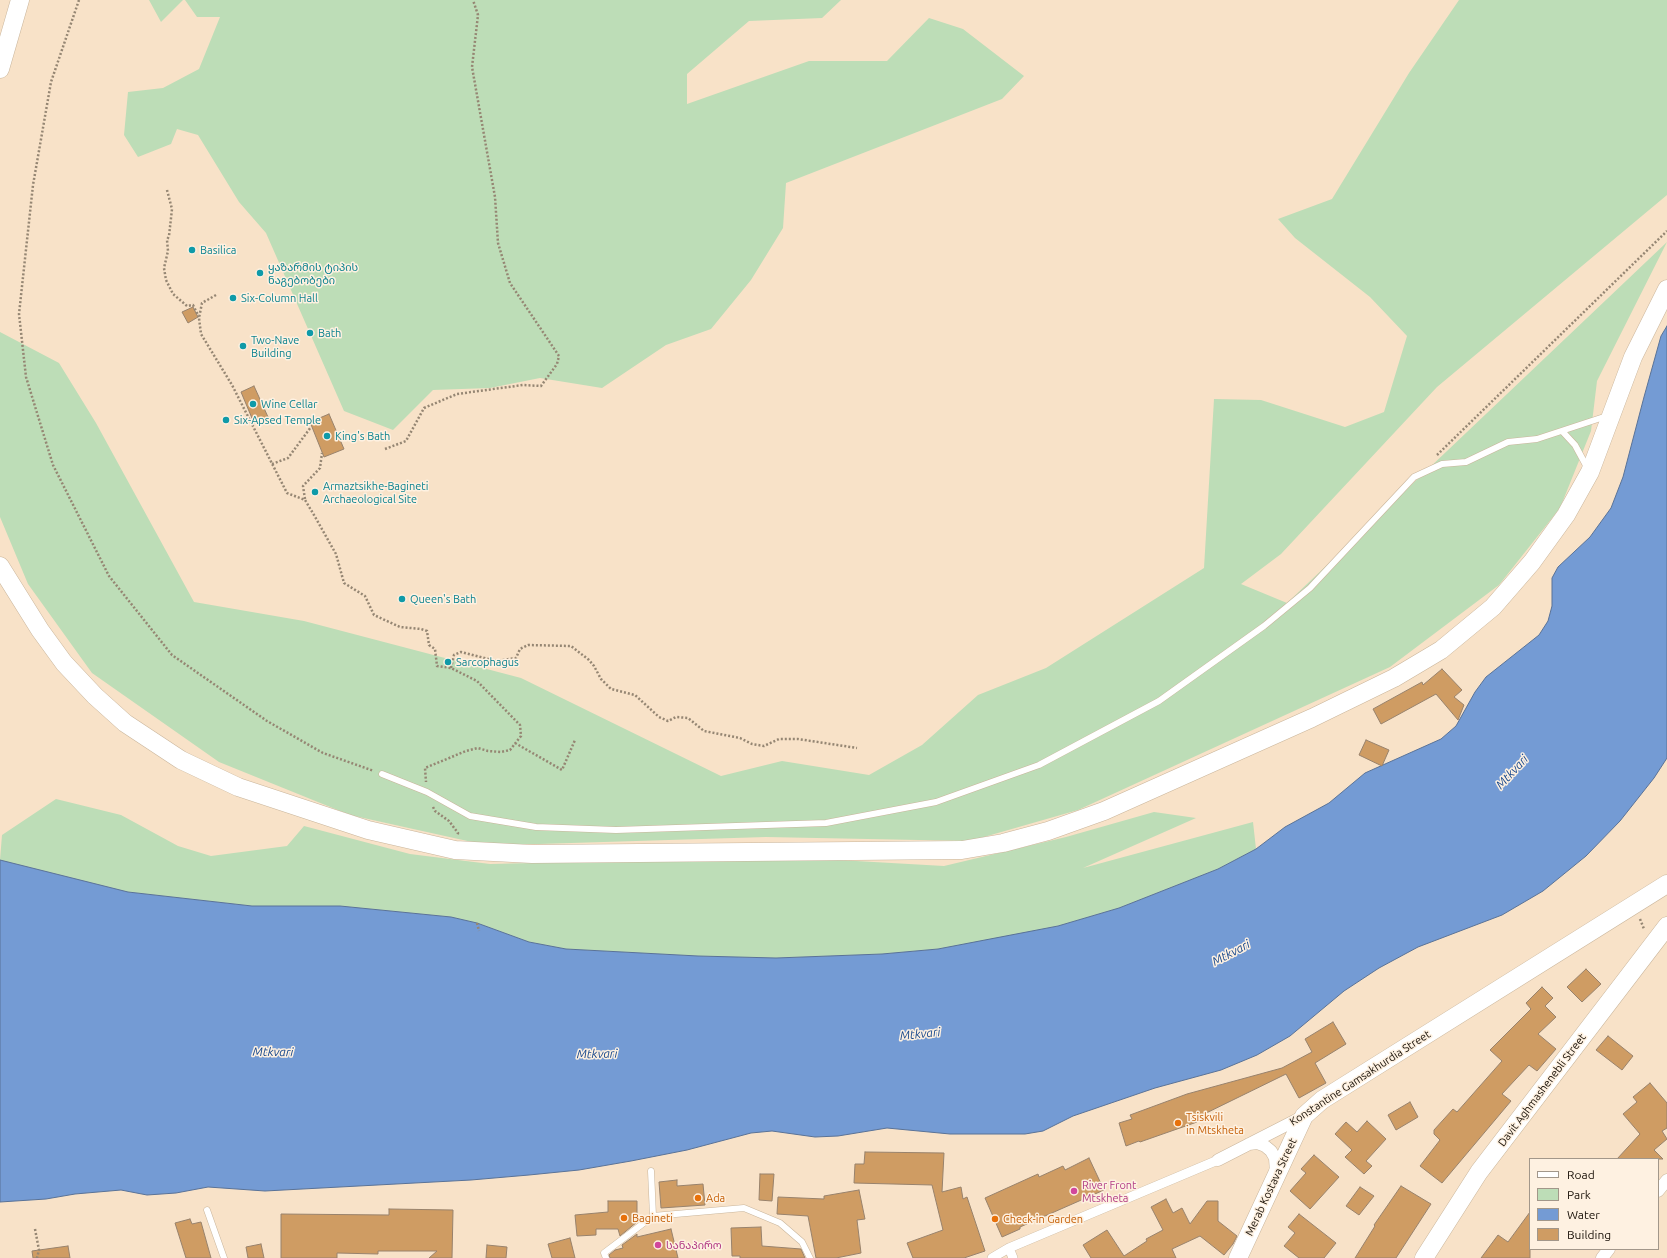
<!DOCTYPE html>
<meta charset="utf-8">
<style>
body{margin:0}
#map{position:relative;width:1667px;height:1258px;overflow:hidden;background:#f8e2c8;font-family:Ubuntu,sans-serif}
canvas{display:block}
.legend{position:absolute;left:1529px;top:1158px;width:130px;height:92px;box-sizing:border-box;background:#fef1e1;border:1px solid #a2978a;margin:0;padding:5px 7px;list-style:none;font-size:12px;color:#191108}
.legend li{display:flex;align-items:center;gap:8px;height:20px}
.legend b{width:20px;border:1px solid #a2978a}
</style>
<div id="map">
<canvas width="1667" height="1258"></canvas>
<ul class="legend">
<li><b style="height:5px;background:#fff"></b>Road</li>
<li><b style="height:11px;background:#bdddb7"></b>Park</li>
<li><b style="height:11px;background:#749bd4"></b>Water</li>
<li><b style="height:11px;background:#cf9c63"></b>Building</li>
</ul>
</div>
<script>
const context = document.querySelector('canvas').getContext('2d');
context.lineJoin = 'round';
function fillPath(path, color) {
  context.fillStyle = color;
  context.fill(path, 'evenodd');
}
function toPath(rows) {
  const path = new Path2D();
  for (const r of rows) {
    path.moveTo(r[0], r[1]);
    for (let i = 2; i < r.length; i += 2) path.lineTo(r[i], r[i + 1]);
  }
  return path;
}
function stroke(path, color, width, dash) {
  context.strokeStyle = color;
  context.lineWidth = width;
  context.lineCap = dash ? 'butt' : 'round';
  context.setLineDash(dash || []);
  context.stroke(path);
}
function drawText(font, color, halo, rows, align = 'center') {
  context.font = font + ' Ubuntu,"Noto Sans Georgian",sans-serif';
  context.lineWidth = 3;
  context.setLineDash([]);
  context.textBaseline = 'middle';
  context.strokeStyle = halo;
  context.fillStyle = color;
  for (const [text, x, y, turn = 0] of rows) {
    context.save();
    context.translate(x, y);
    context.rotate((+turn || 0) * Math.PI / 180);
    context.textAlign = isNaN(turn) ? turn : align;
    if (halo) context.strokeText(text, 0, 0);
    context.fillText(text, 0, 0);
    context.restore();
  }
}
fillPath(toPath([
 [149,0,183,0,161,22],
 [185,0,841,0,822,18,749,21,687,74,687,104,809,61,887,61,929,18,963,29,1024,76,1002,99,786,183,783,228,751,280,711,329,666,345,602,388,540,378,490,388,433,390,393,430,344,411,266,233,239,202,198,135,177,129,171,144,138,157,124,135,128,92,163,88,199,69,220,17,197,17],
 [1459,0,1667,0,1667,195,1437,387,1281,554,1241,584,1287,603,1667,242,1597,381,1591,431,1560,508,1499,585,1390,667,1078,810,970,841,766,837,539,844,481,844,350,815,219,762,92,673,28,584,0,517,0,332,59,363,96,423,194,602,304,621,521,678,721,776,782,761,869,775,922,745,978,695,1046,668,1204,568,1214,399,1261,400,1345,427,1384,412,1407,336,1370,297,1295,238,1278,219,1332,199,1409,73],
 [56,799,121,815,178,846,211,856,287,846,304,826,410,854,490,864,786,857,944,866,1066,837,1154,812,1196,818,1083,868,1253,822,1256,849,1218,869,1119,908,1058,926,999,939,938,949,882,954,776,958,698,956,566,949,529,942,477,923,451,917,340,906,252,906,128,892,0,860,2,835]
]), '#bdddb7');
const water = toPath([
 [1667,326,1667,758,1654,778,1620,821,1586,856,1543,891,1502,915,1418,947,1379,968,1344,991,1290,1036,1257,1055,1221,1070,1155,1088,1073,1116,1043,1131,1025,1134,950,1134,887,1128,838,1136,815,1137,772,1131,751,1133,687,1150,631,1161,579,1170,529,1175,471,1180,265,1191,208,1187,176,1193,147,1195,121,1190,75,1194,46,1199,0,1202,0,860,128,892,252,906,340,906,451,917,477,923,529,942,566,949,698,956,776,958,882,954,938,949,1058,926,1119,908,1218,869,1256,849,1285,827,1329,803,1365,773,1441,739,1456,726,1475,692,1486,677,1539,635,1548,621,1552,606,1552,578,1558,567,1590,537,1611,508,1623,477,1644,397,1661,336,1667,326]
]);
fillPath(water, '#749bd4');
stroke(water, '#597297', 1);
const building = toPath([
 [193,307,198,317,188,323,182,312,193,307],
 [254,386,268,417,254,423,241,392,254,386],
 [329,414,344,449,324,457,310,422,329,414],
 [1442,669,1462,690,1454,697,1464,705,1458,720,1436,694,1381,724,1373,709,1422,682,1423,685,1442,669],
 [1366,740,1389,750,1382,766,1359,755,1366,740],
 [1586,969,1601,984,1582,1002,1567,987,1586,969],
 [1542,987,1553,998,1545,1006,1556,1017,1538,1034,1556,1049,1537,1071,1529,1065,1502,1094,1511,1101,1442,1183,1420,1166,1440,1140,1434,1134,1434,1130,1453,1109,1457,1112,1502,1061,1490,1050,1531,1009,1526,1003,1542,987],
 [1333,1022,1346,1044,1315,1063,1326,1083,1299,1098,1286,1074,1196,1118,1197,1122,1140,1142,1139,1141,1126,1146,1119,1123,1132,1119,1130,1115,1187,1094,1282,1068,1312,1052,1305,1039,1333,1022],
 [1608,1036,1633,1056,1622,1070,1596,1050,1608,1036],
 [1650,1083,1667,1103,1667,1128,1662,1131,1667,1139,1654,1150,1663,1159,1617,1159,1640,1134,1623,1114,1637,1102,1633,1097,1650,1083],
 [1410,1102,1418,1117,1396,1130,1388,1115,1410,1102],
 [1367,1121,1386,1139,1366,1161,1372,1166,1364,1174,1345,1157,1352,1150,1335,1134,1346,1122,1357,1132,1367,1121],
 [865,1152,944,1153,942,1192,961,1187,963,1199,967,1197,985,1251,964,1258,913,1258,907,1243,943,1230,932,1185,854,1183,855,1164,864,1164,865,1152],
 [1314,1155,1339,1177,1310,1209,1290,1191,1306,1173,1301,1169,1314,1155],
 [1089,1158,1104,1190,1020,1227,1020,1229,1002,1237,985,1198,1038,1174,1039,1177,1063,1166,1065,1170,1089,1158],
 [760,1174,774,1174,772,1201,759,1200,760,1174],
 [677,1180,677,1186,703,1184,705,1205,661,1208,659,1182,677,1180],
 [1401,1186,1431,1204,1396,1258,1355,1258,1375,1226,1374,1225,1401,1186],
 [1360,1187,1374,1196,1359,1215,1346,1206,1360,1187],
 [859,1190,865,1219,857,1220,861,1253,836,1258,816,1258,808,1216,777,1214,778,1197,824,1199,824,1196,859,1190],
 [1166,1199,1173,1213,1182,1208,1190,1224,1207,1201,1218,1201,1218,1221,1237,1236,1233,1244,1224,1255,1200,1236,1172,1249,1176,1258,1091,1258,1083,1245,1107,1230,1124,1256,1147,1241,1146,1239,1163,1230,1151,1207,1166,1199],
 [608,1201,637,1201,637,1222,620,1236,618,1229,596,1229,596,1235,577,1236,575,1215,608,1212,608,1201],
 [389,1209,453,1210,452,1258,429,1258,437,1251,378,1251,378,1254,337,1253,337,1258,281,1258,281,1214,389,1215,389,1209],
 [1530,1212,1530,1258,1481,1258,1498,1235,1508,1242,1530,1212],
 [1299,1214,1336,1243,1324,1258,1299,1258,1284,1246,1295,1233,1288,1227,1299,1214],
 [190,1219,192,1224,201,1222,211,1258,186,1258,175,1223,190,1219],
 [761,1227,762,1246,801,1249,805,1258,740,1258,740,1256,732,1256,731,1228,761,1227],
 [671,1229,678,1258,610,1258,609,1255,615,1250,623,1248,622,1245,637,1234,637,1237,671,1229],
 [570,1238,575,1258,552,1258,548,1244,570,1238],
 [261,1244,264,1258,248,1258,246,1247,261,1244],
 [487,1245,507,1247,506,1258,486,1258,487,1245],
 [68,1246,70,1258,33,1258,32,1251,68,1246]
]);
fillPath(building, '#cf9c63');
stroke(building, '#98826c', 1);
const service = toPath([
 [1562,431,1575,445,1588,469],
 [382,774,427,792,470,816,536,827,616,830,826,823,936,802,1039,765,1159,701,1264,626,1310,588,1414,477,1442,464,1466,462,1508,442,1537,439,1607,416],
 [651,1171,653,1216],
 [207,1210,224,1258],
 [606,1258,604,1253,653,1216,744,1208,780,1223,802,1242,810,1258]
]);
const pedestrian = toPath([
 [1009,1248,1013,1258],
 [992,1258,1009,1248,1218,1160]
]);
const minor = toPath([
 [1249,1144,1257,1143,1265,1146,1271,1151,1275,1158,1276,1173],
 [1218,1160,1304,1116],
 [1658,1191,1667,1180],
 [1602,1258,1609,1249]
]);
const secondary = toPath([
 [0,69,20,0],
 [0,566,40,630,64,663,95,696,125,723,181,760,238,787,368,830,455,850,532,854,962,850,1003,843,1048,831,1104,811,1312,718,1394,678,1441,650,1493,607,1532,562,1566,515,1590,472,1633,357,1667,289],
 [1238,1258,1304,1116,1322,1100,1667,884],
 [1424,1258,1479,1172,1667,926]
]);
stroke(service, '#c9b59b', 7);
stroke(pedestrian, '#c9b59b', 10);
stroke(minor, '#c9b59b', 13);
stroke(secondary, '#c9b59b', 19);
stroke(toPath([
 [79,0,51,82,33,185,19,314,26,377,53,465,109,576,172,655,267,721,323,753,374,771],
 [167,190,172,209,169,236,167,240,168,251,164,268,166,280,173,294,187,306,193,305,199,317],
 [216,295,202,303,199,318,201,334,232,385,287,493,305,500,314,515,336,554,344,583,365,596,374,615,400,627,421,629,427,631,429,645,435,649,437,666,451,668,477,681,520,725,521,736,510,750,501,752,488,751,478,748,466,751,425,768,426,782],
 [385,449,406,441,424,408,457,394,523,385,541,386,557,364,559,356,510,283,498,243,495,197,472,67,478,15,473,0],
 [1437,455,1667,231],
 [272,464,288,458,311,427],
 [305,499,303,486,320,468,322,453],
 [451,668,454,655,461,652,496,661,516,658,520,649,528,645,571,646,589,660,594,666,601,679,611,689,635,695,659,717,668,721,676,717,688,718,704,731,740,738,752,744,764,746,779,739,798,739,857,748],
 [515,743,562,770,575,740],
 [433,807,435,811,449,821,458,833,457,836],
 [1640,919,1644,929],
 [477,923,479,931],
 [35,1229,39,1250,37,1258]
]), '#958673', 2.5, [2, 2]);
stroke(service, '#fff', 6);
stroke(pedestrian, '#fff', 9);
stroke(minor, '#fff', 12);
stroke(secondary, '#fff', 18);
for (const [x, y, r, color] of [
 [192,250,4,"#0f9aa8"],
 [260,273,4,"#0f9aa8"],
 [233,298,4,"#0f9aa8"],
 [310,333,4,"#0f9aa8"],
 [243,346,4,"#0f9aa8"],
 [253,404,4,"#0f9aa8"],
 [226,420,4,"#0f9aa8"],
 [327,436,4,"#0f9aa8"],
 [315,492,4,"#0f9aa8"],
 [402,599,4,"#0f9aa8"],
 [448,662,4,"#0f9aa8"],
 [1178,1123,4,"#e8710a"],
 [1074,1191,4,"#d1479c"],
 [698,1198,4,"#e8710a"],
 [624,1218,4,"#e8710a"],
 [995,1219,4,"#e8710a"],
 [658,1245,4,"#d1479c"]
]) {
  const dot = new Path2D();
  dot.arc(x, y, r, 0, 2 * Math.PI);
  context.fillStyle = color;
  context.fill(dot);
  stroke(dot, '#fef1e1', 1.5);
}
drawText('11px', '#0d838f', '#fef1e1', [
 ["Basilica",200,250],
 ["ყაზარმის ტიპის",268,267],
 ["ნაგებობები",268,280],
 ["Six-Column Hall",241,298],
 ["Bath",318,333],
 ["Two-Nave",251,340],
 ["Building",251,353],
 ["Wine Cellar",261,404],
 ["Six-Apsed Temple",234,420],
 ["King's Bath",335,436],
 ["Armaztsikhe-Bagineti",323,486],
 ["Archaeological Site",323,499],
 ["Queen's Bath",410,599],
 ["Sarcophagus",456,662]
], 'left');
drawText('11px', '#191108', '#fef1e1', [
 ["Konstantine Gamsakhurdia Street",1360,1078,-33],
 ["Davit Aghmashenebli Street",1542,1090,-53],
 ["Merab Kostava Street",1271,1187,-65]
]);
drawText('11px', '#c56008', '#fef1e1', [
 ["Tsiskvili",1186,1117],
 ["in Mtskheta",1186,1130],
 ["Ada",706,1198],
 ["Bagineti",632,1218],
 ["Check-in Garden",1003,1219]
], 'left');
drawText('11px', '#b23c85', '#fef1e1', [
 ["River Front",1082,1185],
 ["Mtskheta",1082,1198],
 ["სანაპირო",666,1245]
], 'left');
drawText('italic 12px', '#16478c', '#fef1e1', [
 ["Mtkvari",1512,772,-47],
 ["Mtkvari",1231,953,-28],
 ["Mtkvari",920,1034,-6],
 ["Mtkvari",273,1052,1],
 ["Mtkvari",597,1054,-1]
]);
</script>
